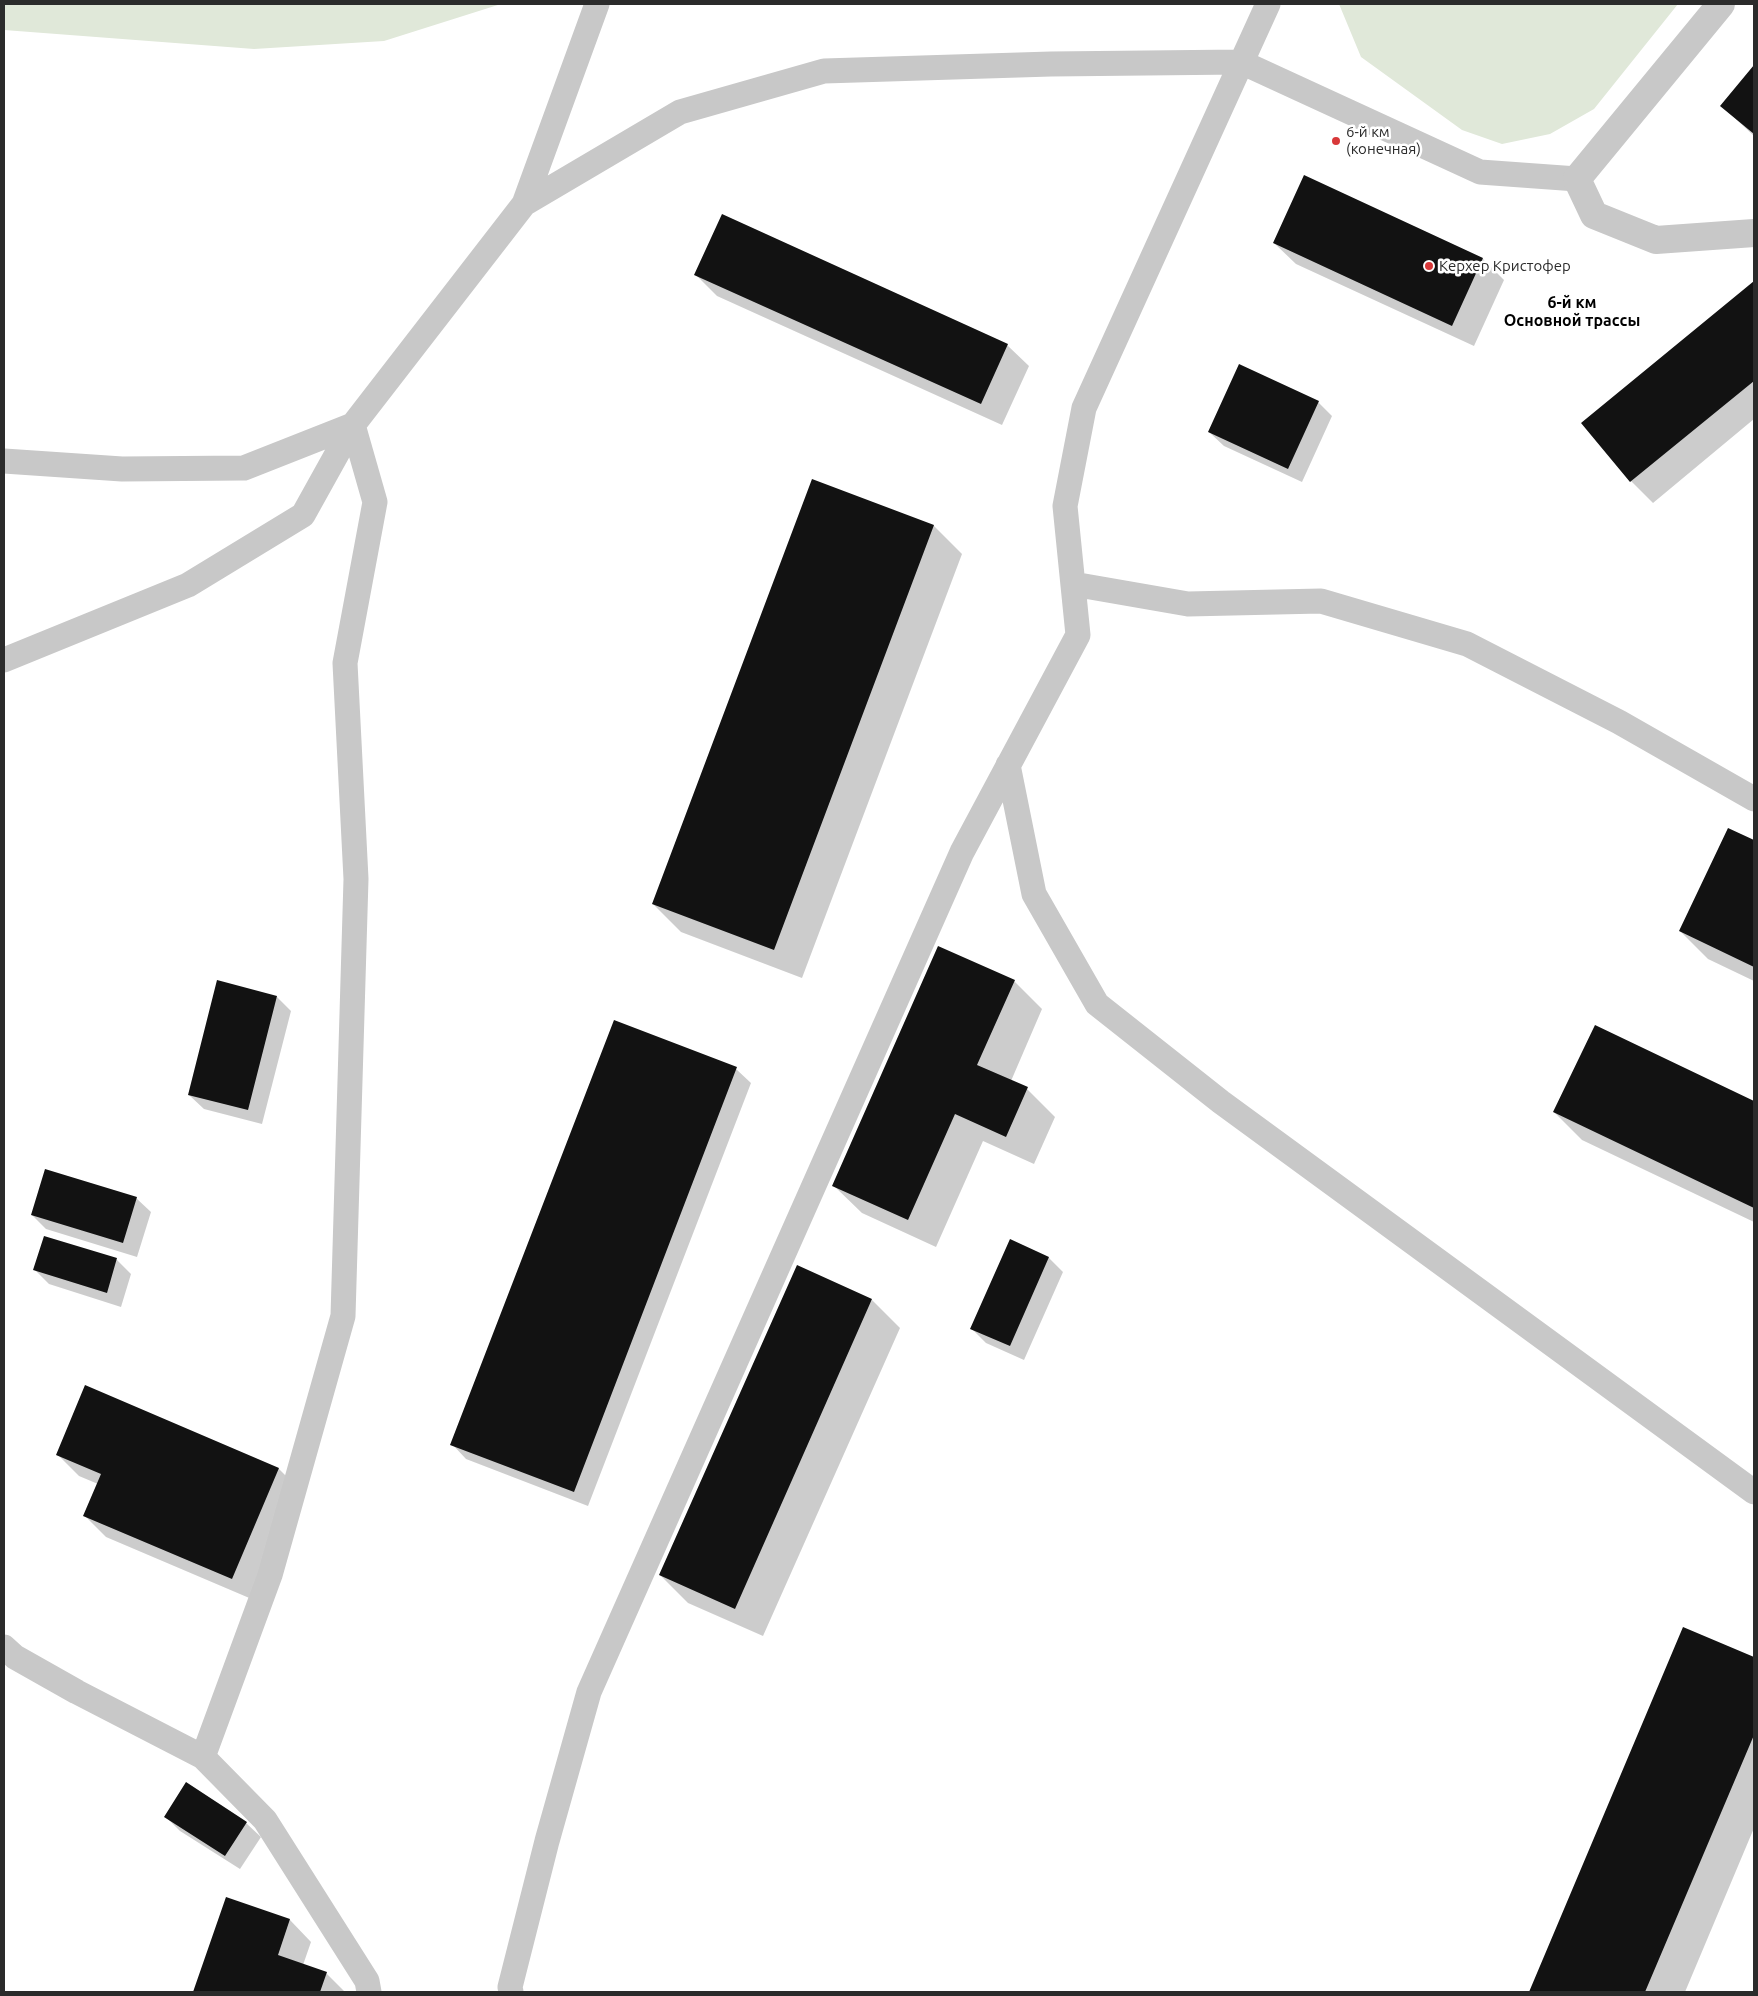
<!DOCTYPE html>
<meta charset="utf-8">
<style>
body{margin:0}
#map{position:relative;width:1758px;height:1996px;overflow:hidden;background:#fff;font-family:Ubuntu,sans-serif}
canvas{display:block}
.frame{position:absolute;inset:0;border:5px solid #2b2b2b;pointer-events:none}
</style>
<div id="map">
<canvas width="1758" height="1996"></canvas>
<div class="frame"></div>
</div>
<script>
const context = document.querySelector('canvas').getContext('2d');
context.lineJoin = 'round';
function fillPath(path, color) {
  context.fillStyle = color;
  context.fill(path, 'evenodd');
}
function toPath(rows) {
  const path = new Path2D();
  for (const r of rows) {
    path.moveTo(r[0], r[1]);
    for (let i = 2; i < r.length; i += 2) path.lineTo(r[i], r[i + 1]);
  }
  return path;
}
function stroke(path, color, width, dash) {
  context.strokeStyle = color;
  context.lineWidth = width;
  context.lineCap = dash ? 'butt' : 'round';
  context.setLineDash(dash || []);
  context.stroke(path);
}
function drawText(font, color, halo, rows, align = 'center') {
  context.font = font + ' Ubuntu,sans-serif';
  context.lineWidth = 5;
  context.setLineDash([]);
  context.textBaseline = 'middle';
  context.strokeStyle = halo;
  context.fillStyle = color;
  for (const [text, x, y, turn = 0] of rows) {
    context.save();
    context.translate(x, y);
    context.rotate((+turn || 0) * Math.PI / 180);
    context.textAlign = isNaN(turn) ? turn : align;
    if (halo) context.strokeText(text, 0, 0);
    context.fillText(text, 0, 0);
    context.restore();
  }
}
fillPath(toPath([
 [4,4,501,4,384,41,254,49,4,30],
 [1339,4,1678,4,1594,109,1550,134,1502,144,1462,130,1361,57]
]), '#e0e8d9');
fillPath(toPath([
 [1754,67,1754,136,1722,106],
 [1305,177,1483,259,1504,280,1474,346,1296,264,1274,243],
 [696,275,1007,345,1029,366,1002,425,717,296],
 [1754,283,1754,419,1653,503,1631,481,1583,423],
 [1318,402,1332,416,1302,482,1224,446,1209,432],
 [813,480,934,526,962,554,802,978,681,932,653,904],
 [1728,829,1754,841,1754,981,1708,959,1680,931],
 [939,948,1014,981,1042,1009,1011,1081,1027,1089,1055,1117,1034,1164,983,1141,936,1247,862,1213,833,1185],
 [277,997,291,1011,262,1124,204,1109,189,1095],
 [1595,1026,1754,1102,1754,1222,1582,1140,1554,1112],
 [736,1069,751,1083,588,1506,466,1459,452,1444],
 [136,1198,151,1212,137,1257,46,1229,32,1215],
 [45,1237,117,1260,131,1274,121,1307,49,1284,35,1270],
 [1010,1240,1049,1258,1063,1272,1024,1360,986,1343,971,1328],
 [872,1300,900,1328,763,1636,688,1603,660,1575],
 [57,1454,279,1469,300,1490,254,1600,106,1537,85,1516,98,1484,79,1476],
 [1684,1629,1754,1658,1754,1828,1685,1992,1530,1992],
 [166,1817,246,1823,261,1837,240,1869,180,1831],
 [226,1899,290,1920,311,1942,303,1965,326,1973,345,1992,194,1992]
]), '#0003');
fillPath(toPath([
 [1754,65,1754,134,1720,106],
 [1304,175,1483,258,1452,326,1273,243],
 [722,214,1008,344,981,404,694,275],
 [1754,281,1754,381,1630,482,1581,423],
 [1239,364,1319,401,1288,469,1208,432],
 [812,479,934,525,774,950,652,904],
 [1728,828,1754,840,1754,967,1679,931],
 [938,946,1015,980,977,1065,1028,1087,1006,1137,955,1114,908,1220,832,1186],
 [217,980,277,996,248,1110,188,1095],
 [614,1020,737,1067,574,1492,450,1445],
 [1595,1025,1754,1101,1754,1208,1553,1112],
 [45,1169,137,1197,123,1243,31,1215],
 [44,1236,117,1258,107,1293,33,1270],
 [1010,1239,1049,1257,1010,1346,970,1329],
 [797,1265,872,1299,735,1609,659,1575],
 [85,1385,279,1468,232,1579,83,1516,101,1474,56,1455],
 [1683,1627,1754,1657,1754,1735,1645,1992,1529,1992],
 [186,1782,247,1822,225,1856,164,1817],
 [226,1897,290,1919,278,1955,327,1972,320,1992,193,1992]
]), '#121212');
stroke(toPath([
 [524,204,597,4],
 [4,461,122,469,244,468,353,425,524,204,680,112,824,71,1051,64,1241,62,1480,172,1577,179],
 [1073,584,1188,604,1321,601,1467,644,1619,722,1754,799],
 [4,660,188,585,303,515,353,425,375,502,345,663,356,879,343,1316,270,1575,203,1757],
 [1008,765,1034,894,1097,1004,1221,1102,1754,1492],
 [4,1647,15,1657,77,1692,203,1757,265,1820,367,1981,369,1992],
 [511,1992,510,1987,547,1841,589,1692,962,852,1078,635,1065,506,1084,408,1268,4]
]), '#c8c8c8', 25);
stroke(toPath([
 [1721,4,1577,179,1594,215,1656,240,1754,233]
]), '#c8c8c8', 28);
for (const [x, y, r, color] of [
 [1336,141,5,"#d83839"],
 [1429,266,5,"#d83839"]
]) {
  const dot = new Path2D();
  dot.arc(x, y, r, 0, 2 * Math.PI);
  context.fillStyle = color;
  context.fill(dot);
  stroke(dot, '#fff', 2);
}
drawText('15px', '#2b2b2b', '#fff', [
 ["6-й км",1346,132],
 ["(конечная)",1346,149],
 ["Керхер Кристофер",1439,266]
], 'left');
drawText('bold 16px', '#000', '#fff', [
 ["6-й км",1572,303],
 ["Основной трассы",1572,321]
]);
</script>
